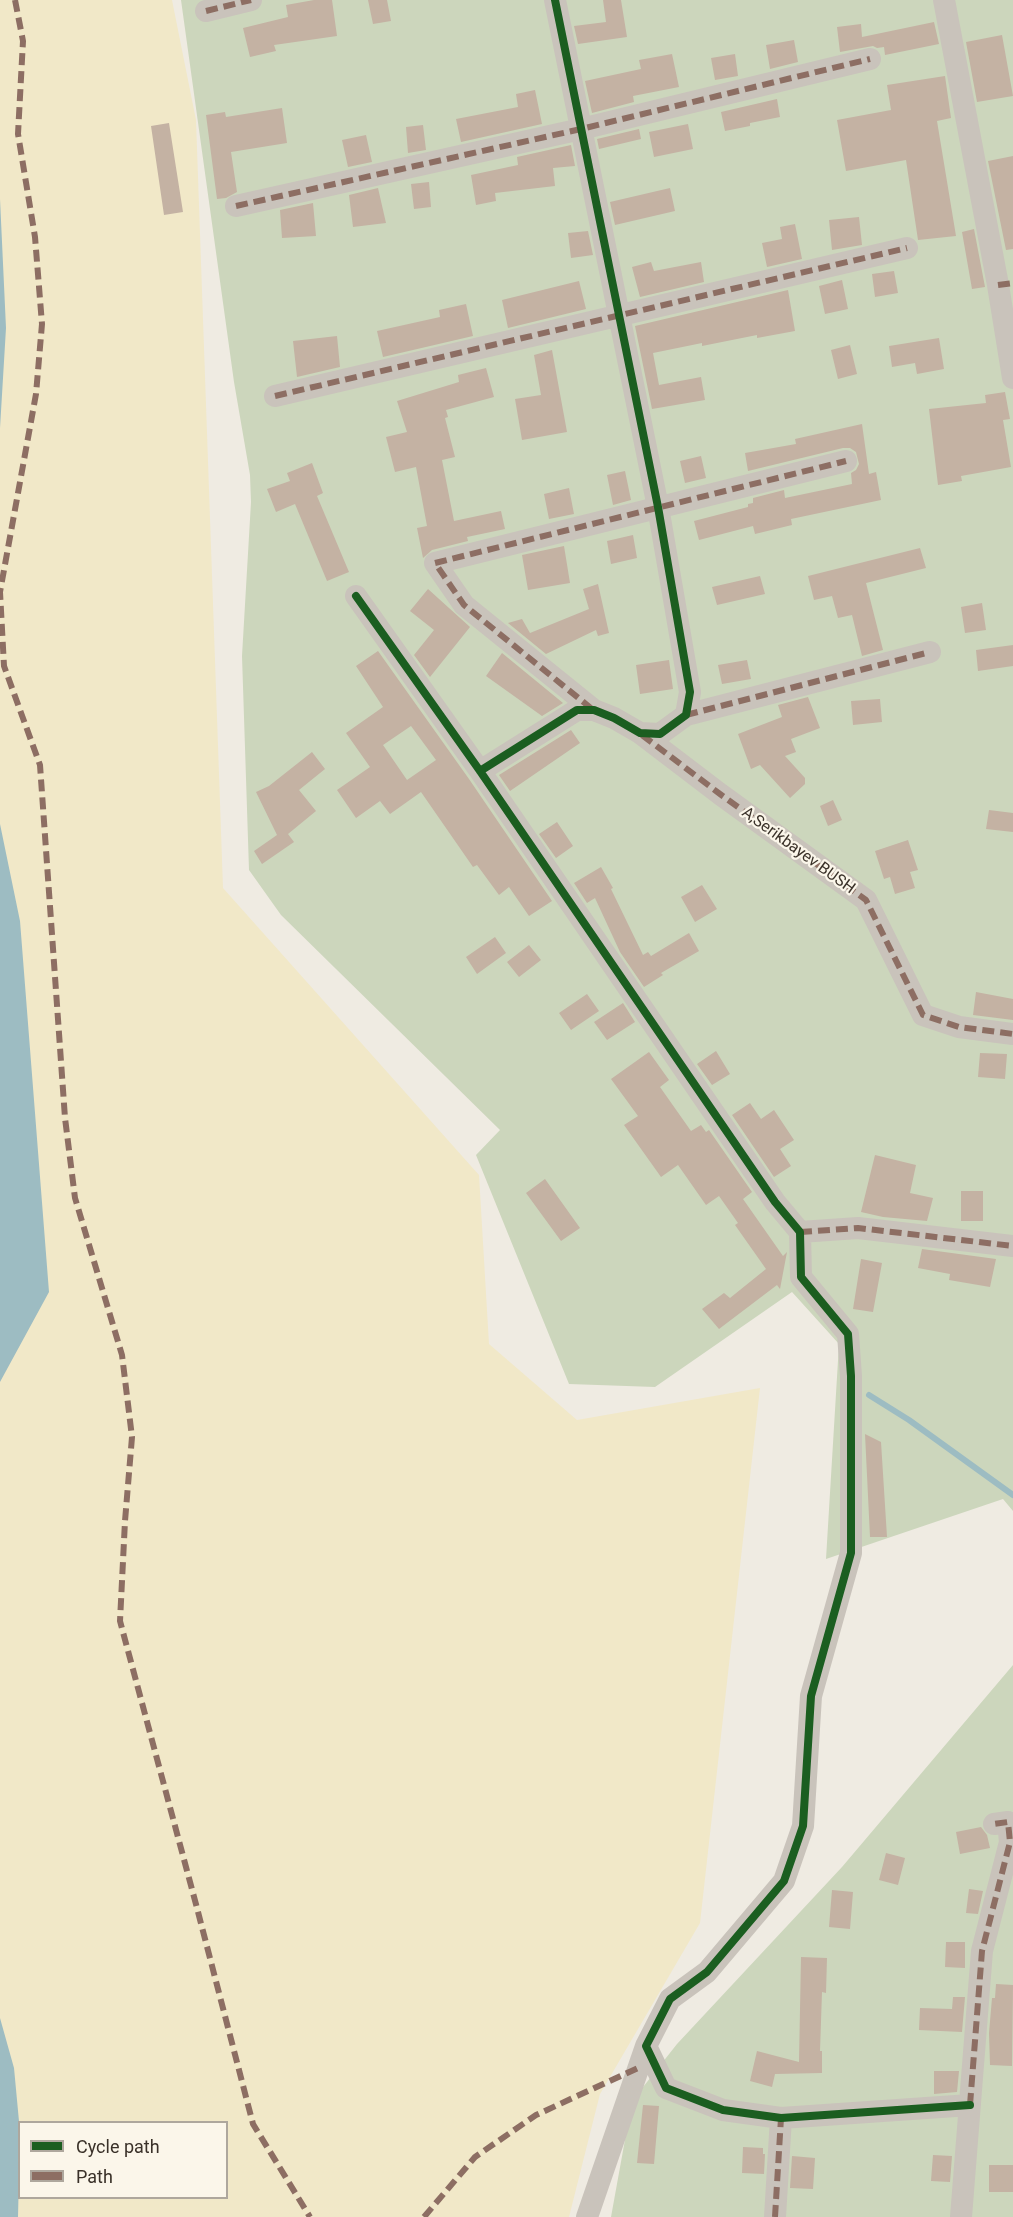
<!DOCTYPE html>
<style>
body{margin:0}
#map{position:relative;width:1013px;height:2217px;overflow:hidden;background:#efebe2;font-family:Roboto,sans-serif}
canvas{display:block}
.legend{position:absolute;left:18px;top:2121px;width:210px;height:78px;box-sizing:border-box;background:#fbf6ea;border:2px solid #aea79d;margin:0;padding:8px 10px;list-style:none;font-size:18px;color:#3a3129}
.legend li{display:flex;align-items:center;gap:12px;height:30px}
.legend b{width:30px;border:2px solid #aea79d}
</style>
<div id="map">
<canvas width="1013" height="2217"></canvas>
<ul class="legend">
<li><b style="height:8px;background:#1b5e20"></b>Cycle path</li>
<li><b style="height:8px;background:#8d6e63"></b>Path</li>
</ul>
</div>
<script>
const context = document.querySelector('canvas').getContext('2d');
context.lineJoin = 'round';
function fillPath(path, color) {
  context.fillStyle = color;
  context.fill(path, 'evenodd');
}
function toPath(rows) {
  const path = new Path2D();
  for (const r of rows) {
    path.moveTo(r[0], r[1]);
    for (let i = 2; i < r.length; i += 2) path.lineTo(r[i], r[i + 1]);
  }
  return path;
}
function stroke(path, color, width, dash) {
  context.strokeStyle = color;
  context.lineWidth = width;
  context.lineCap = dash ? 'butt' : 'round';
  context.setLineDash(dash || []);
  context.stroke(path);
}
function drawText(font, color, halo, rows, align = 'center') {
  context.font = font + ' Roboto,sans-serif';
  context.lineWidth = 4.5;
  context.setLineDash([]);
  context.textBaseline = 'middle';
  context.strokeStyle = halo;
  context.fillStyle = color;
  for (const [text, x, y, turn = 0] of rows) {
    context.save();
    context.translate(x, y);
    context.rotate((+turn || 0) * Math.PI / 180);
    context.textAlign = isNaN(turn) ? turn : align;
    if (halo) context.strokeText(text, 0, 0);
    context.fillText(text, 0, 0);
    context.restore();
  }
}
fillPath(toPath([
 [181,0,1013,0,1013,1511,1003,1499,826,1559,839,1344,792,1292,655,1387,569,1384,476,1155,500,1130,281,915,249,870,242,656,251,502,250,475,234,382],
 [1013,1665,1013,2217,611,2217,632,2101,677,2044,842,1867]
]), '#ccd6bc');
fillPath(toPath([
 [0,0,172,0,196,120,223,888,479,1175,489,1344,577,1420,760,1388,700,1923,600,2094,569,2217,0,2217],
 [20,2122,226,2122,226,2198,20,2198]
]), '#f1e8c8');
fillPath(toPath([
 [0,199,6,328,0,428],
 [0,824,20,921,49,1292,0,1382],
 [0,2018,14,2068,20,2132,18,2217,0,2217]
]), '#9dbcc2');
stroke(toPath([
 [869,1395,909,1420,1013,1495]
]), '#9dbcc2', 6);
fillPath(toPath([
 [314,0,332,0,337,36,274,45,276,51,250,57,243,28,288,17,286,5],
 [368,0,387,0,391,21,373,24],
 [603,0,621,0,627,37,578,44,574,26,606,22],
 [934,22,939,44,885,55,884,47,877,48,873,46,840,52,837,27,861,24,862,37],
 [1002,35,1013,96,977,102,966,42],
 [794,40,798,62,770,69,766,45],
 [672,54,679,87,633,96,634,102,592,113,585,81,641,69,639,60],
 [735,54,738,76,715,80,711,58],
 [945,76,951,118,937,121,956,236,918,240,906,160,846,171,837,120,891,110,887,85],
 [535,90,542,124,461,142,456,119,518,107,516,94],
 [777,99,780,117,750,123,750,126,725,131,721,112],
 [282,108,287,143,231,152,237,192,226,198,217,199,206,115,225,112,226,117],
 [169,123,183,212,164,215,151,126],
 [688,124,693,149,654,157,649,132],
 [423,125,426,150,408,153,406,127],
 [639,129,641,139,599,149,597,139],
 [366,135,372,162,348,167,342,140],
 [571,145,575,166,553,168,555,186,495,193,496,201,476,205,471,175,518,165,517,157],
 [1013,156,1013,249,1006,250,988,161],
 [429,182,431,207,414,209,411,184],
 [378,188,386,223,353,227,349,195],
 [670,188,675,211,615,225,610,202],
 [313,203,316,236,282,238,280,210],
 [859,217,862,245,832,250,829,220],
 [795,224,802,259,767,267,762,243,782,239,780,227],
 [974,229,985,287,972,289,962,232],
 [588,231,593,255,571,258,568,233],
 [651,262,654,271,701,262,704,282,640,297,632,267],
 [894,271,898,293,875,297,872,274],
 [842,280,848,309,825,314,819,286],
 [579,281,586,309,508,328,502,300],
 [788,290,795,331,757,338,757,335,702,346,702,343,653,353,659,385,701,377,705,400,652,409,635,326],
 [466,304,473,336,383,357,377,331,440,317,439,310],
 [337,336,340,367,297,377,293,341],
 [939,338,944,369,917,374,915,363,892,367,889,346],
 [850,345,857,374,838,379,831,350],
 [552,350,567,432,522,440,515,399,541,395,534,355],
 [486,368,494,397,446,410,448,417,445,418,455,457,442,460,454,521,501,511,505,529,467,537,468,541,432,550,423,558,417,528,427,526,416,467,395,472,386,437,407,432,397,401,459,382,458,375],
 [1005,392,1010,419,1003,420,1011,467,961,476,962,481,938,485,929,409,986,403,985,395],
 [862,424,869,474,876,472,881,500,791,519,792,525,755,534,753,526,699,540,694,521,748,507,748,504,753,503,753,498,784,490,785,498,852,484,851,473,856,470,859,464,856,452,850,448,843,448,748,471,745,453,796,444,795,439],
 [701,456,706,478,685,483,680,461],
 [312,463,323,493,317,496,349,572,327,581,295,504,276,512,267,489,290,481,287,473],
 [625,471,631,500,613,505,607,475],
 [569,488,574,514,549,519,544,494],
 [633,535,637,558,611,564,607,541],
 [564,546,570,583,528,590,522,555],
 [920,548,926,568,866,583,883,650,862,656,852,615,838,618,832,596,814,600,808,576],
 [760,576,765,594,717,605,712,587],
 [598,584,609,633,598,636,596,630,546,654,508,623,522,619,530,633,589,609,583,589],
 [428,589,470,627,430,677,414,655,434,630,410,611],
 [982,603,986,630,965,633,961,607],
 [1013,645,1013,666,978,671,976,650],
 [378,651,469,779,552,901,529,916,509,887,499,895,477,865,473,867,421,792,390,814,380,801,356,818,337,790,370,767,346,733,383,707,356,666],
 [411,726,436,760,407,780,383,745],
 [502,653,563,703,542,716,486,676],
 [669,660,673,689,640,694,636,665],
 [747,660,751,679,722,684,718,665],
 [808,697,820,728,791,739,796,752,785,756,805,778,805,784,790,798,760,765,751,769,738,734,782,717,778,705],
 [880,699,882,722,853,725,851,701],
 [571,730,580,743,510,791,499,775],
 [312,752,325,769,299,790,316,811,288,834,294,842,262,864,254,851,277,835,256,792,269,786],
 [833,800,842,820,828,826,820,806],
 [989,810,1013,813,1013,832,986,829],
 [557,822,573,846,556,858,539,834],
 [908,840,918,870,910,872,915,888,895,894,890,877,884,879,875,851],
 [601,867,613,888,611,889,643,955,648,952,651,956,689,933,699,951,661,973,663,975,644,987,620,952,595,898,587,903,574,883],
 [702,885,717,909,695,922,681,897],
 [495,937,506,953,477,974,466,957],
 [529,945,541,960,519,977,507,962],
 [976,992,1013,999,1013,1020,973,1015],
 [587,994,599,1011,571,1030,559,1013],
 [623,1003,635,1022,607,1040,594,1022],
 [716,1051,730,1074,712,1085,697,1064],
 [649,1052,669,1080,660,1087,691,1131,701,1125,706,1132,709,1130,752,1192,743,1199,783,1256,787,1252,780,1289,777,1285,719,1329,702,1309,724,1293,730,1298,766,1269,735,1225,738,1223,719,1196,706,1205,678,1165,661,1177,624,1125,638,1116,611,1079],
 [980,1053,1007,1054,1005,1079,978,1077],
 [750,1103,761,1119,774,1110,794,1140,780,1149,791,1166,774,1177,732,1115],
 [875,1155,916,1165,910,1193,933,1198,927,1221,883,1217,861,1212],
 [545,1179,580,1228,561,1241,526,1193],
 [961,1191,983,1191,983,1221,961,1221],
 [922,1249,996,1259,990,1287,949,1280,950,1274,918,1268],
 [861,1259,882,1263,873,1312,853,1309],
 [865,1434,881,1442,887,1537,870,1537],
 [981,1827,987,1835,990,1848,960,1854,956,1832],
 [886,1853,905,1858,898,1885,879,1880],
 [969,1889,983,1891,978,1914,966,1913],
 [832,1890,853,1892,850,1929,829,1927],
 [946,1942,965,1942,965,1968,945,1967],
 [801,1957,827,1958,826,1993,822,1992,820,2051,822,2051,822,2073,775,2074,772,2087,750,2081,757,2051,799,2062],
 [996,1984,1013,1985,1012,2066,990,2065,989,2033,992,1998,995,1998],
 [953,1997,965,1997,962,2032,919,2030,920,2008,952,2009],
 [934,2071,959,2071,957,2092,934,2094],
 [643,2105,659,2106,654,2164,637,2163],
 [743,2147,763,2148,763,2154,765,2154,764,2174,742,2173],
 [933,2155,952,2156,950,2182,931,2181],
 [792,2156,815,2158,813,2189,790,2188],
 [989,2165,1013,2165,1013,2192,989,2192]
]), '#c4b2a3');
stroke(toPath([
 [944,0,998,285,1013,378],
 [206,11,251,0],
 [236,206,581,129,870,59],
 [275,396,907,248],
 [356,596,480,771,775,1202,800,1232,801,1277,848,1334,851,1376,851,1553,811,1696,803,1826,784,1881,707,1972,670,1999,646,2046,666,2088,723,2110,781,2118,970,2105],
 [594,710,464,605,435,563,846,461],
 [686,715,930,652],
 [640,733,720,794,866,900,923,1015,959,1027,1013,1034],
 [480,771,577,710,594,710,614,718,640,733,660,734,686,715,690,692,658,507,555,0],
 [800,1232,858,1228,1013,1246],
 [587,2217,646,2046],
 [775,2217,781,2118],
 [961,2217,982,1951,1010,1842,1008,1822,994,1824]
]), '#c9c3bb', 22);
stroke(toPath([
 [15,0,23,41,18,134,35,237,42,324,36,394,0,592,4,666,40,765,65,1118,75,1198,122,1355,132,1437,125,1521,120,1621,197,1908,253,2124,310,2217],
 [206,11,251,0],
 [236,206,581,129,870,59],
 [998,285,1013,283],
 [275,396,907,248],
 [592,709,464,605,435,563,846,461],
 [686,715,930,652],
 [642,735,720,794,866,900,923,1015,959,1027,1013,1034],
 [800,1232,858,1228,1013,1246],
 [970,2105,982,1951,1010,1842,1008,1822,994,1824],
 [424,2217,475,2157,536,2115,638,2068],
 [775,2217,781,2118]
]), '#8d6e63', 6, [12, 6]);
stroke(toPath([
 [356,596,480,771,775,1202,800,1232,801,1277,848,1334,851,1376,851,1553,811,1696,803,1826,784,1881,707,1972,670,1999,646,2046,666,2088,723,2110,781,2118,970,2105],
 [480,771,577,710,594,710,614,718,640,733,660,734,686,715,690,692,658,507,555,0]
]), '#1b5e20', 8);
drawText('16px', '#3a3129', '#fbf6ea', [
 ["A,Serikbayev BUSH",798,851,36]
]);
</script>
